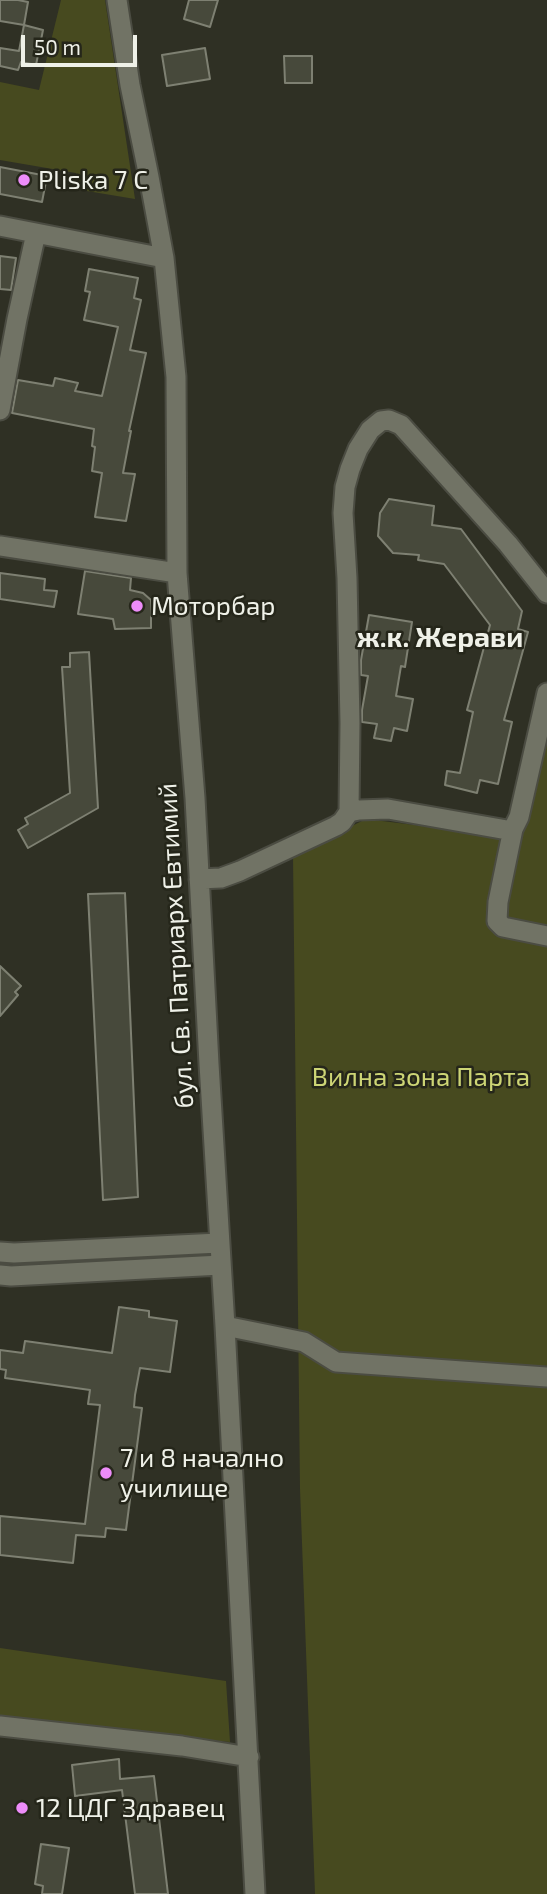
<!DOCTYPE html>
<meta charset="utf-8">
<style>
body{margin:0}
#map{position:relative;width:547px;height:1894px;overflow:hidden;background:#2f3024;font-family:"Exo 2",sans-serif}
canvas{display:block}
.scale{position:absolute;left:21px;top:35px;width:116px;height:32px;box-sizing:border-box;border:4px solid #eff1e8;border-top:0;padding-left:9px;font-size:21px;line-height:24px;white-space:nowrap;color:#eff1e8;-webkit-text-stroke:5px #25261a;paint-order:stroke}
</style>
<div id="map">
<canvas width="547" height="1894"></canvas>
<div class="scale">50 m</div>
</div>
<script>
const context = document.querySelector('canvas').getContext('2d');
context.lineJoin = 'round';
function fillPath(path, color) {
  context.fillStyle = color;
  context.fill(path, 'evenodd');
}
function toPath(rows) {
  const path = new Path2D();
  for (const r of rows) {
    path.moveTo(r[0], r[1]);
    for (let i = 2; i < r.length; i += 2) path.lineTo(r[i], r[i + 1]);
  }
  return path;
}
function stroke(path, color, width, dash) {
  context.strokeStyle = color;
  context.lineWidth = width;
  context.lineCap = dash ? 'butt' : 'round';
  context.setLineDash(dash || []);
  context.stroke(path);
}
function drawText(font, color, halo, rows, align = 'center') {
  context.font = font + ' "Exo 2",sans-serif';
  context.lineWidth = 5;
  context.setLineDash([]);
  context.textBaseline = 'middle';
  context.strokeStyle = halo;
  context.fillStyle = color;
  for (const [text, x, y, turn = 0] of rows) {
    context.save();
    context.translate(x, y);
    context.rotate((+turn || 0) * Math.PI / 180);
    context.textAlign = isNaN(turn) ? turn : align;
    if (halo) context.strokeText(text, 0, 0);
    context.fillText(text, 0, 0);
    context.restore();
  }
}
fillPath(toPath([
 [61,0,105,0,135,199,75,189,76,173,0,160,0,82,39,90],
 [547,730,547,1894,315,1894,300,1489,293,855,366,819,520,838],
 [0,1648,226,1681,230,1742,0,1719]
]), '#474a1f');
const building = toPath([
 [0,0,18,0,28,2,24,25,0,21,0,0],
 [189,0,218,0,210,27,184,19,189,0],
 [24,25,43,30,36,65,21,62,18,70,0,66,0,48,19,51,24,25],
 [205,48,210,79,167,86,162,55,205,48],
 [284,56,312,56,312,83,285,83,284,56],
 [0,167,47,176,42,202,0,194,0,167],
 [0,256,16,258,11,290,0,289,0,256],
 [89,269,138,278,134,298,141,300,130,350,146,353,129,431,131,431,123,473,135,474,126,521,95,517,102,473,92,471,95,447,92,446,94,429,12,413,18,380,53,386,55,378,78,383,75,391,102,396,118,327,84,320,90,292,85,291,89,269],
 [389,499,434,506,432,525,461,529,522,611,518,629,528,632,504,720,512,722,498,784,480,780,477,793,445,785,447,771,460,773,473,712,467,710,490,625,444,564,418,560,419,555,393,553,378,536,380,513,389,499],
 [85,571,131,578,130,590,143,593,151,600,151,628,115,629,113,619,78,614,85,571],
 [0,573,45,579,44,590,57,591,54,607,0,599,0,573],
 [369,615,412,622,405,667,401,666,396,696,413,699,407,731,394,728,391,741,374,738,377,724,362,722,362,710,368,676,361,675,361,660,369,615],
 [89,652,98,808,28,848,18,830,28,824,25,818,70,793,62,667,70,667,70,653,89,652],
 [125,893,138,1197,103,1200,88,894,125,893],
 [0,966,21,986,15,992,18,995,0,1016,0,966],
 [119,1307,149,1311,149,1317,177,1321,170,1372,140,1368,135,1395,134,1407,142,1408,126,1530,106,1528,105,1537,76,1535,73,1563,0,1555,0,1516,85,1524,100,1405,88,1404,90,1390,5,1378,6,1370,0,1369,0,1350,23,1353,25,1341,112,1353,119,1307],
 [119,1759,120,1779,154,1776,168,1894,135,1894,122,1790,75,1796,72,1765,119,1759],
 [41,1844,69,1848,62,1894,42,1894,43,1886,35,1884,41,1844]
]);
fillPath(building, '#47493b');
stroke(building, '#7e8072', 2);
const minor = toPath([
 [117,0,130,85,149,177,164,258,176,377,177,573,195,798,209,1064,225,1326,255,1894],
 [0,226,164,258],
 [0,410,17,319,36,233],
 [0,546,177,573],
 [349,812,350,723,347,578,343,513,345,487,350,469,358,449,370,430,381,421,389,420,401,425,508,544,547,593],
 [513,829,498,902,497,921,503,927,547,936],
 [199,879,221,878,240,871,336,826,342,822,349,812,359,810,388,809,507,830,513,829,519,817,547,693],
 [0,1252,14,1253,219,1243],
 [0,1275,11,1276,221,1265],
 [225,1326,304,1342,336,1362,547,1377],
 [0,1726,182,1746,249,1757]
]);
stroke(minor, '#4b4c42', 23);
stroke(minor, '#717365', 19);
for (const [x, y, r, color] of [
 [24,180,7,"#ed8cf9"],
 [137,606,7,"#ed8cf9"],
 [106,1473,7,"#ed8cf9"],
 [22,1808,7,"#ed8cf9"]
]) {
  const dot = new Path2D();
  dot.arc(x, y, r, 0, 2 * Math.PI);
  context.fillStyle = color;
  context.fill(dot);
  stroke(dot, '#25261a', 2.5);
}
drawText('26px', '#eff1e8', '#25261a', [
 ["Pliska 7 C",38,180],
 ["Моторбар",151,606],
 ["7 и 8 начално",120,1458],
 ["училище",120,1488],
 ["12 ЦДГ Здравец",36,1808]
], 'left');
drawText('26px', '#eff1e8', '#25261a', [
 ["бул. Св. Патриарх Евтимий",176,946,-93]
]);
drawText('26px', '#cdd575', '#25261a', [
 ["Вилна зона Парта",421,1077]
]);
drawText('bold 28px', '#eff1e8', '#25261a', [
 ["ж.к. Жерави",440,638]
]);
</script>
